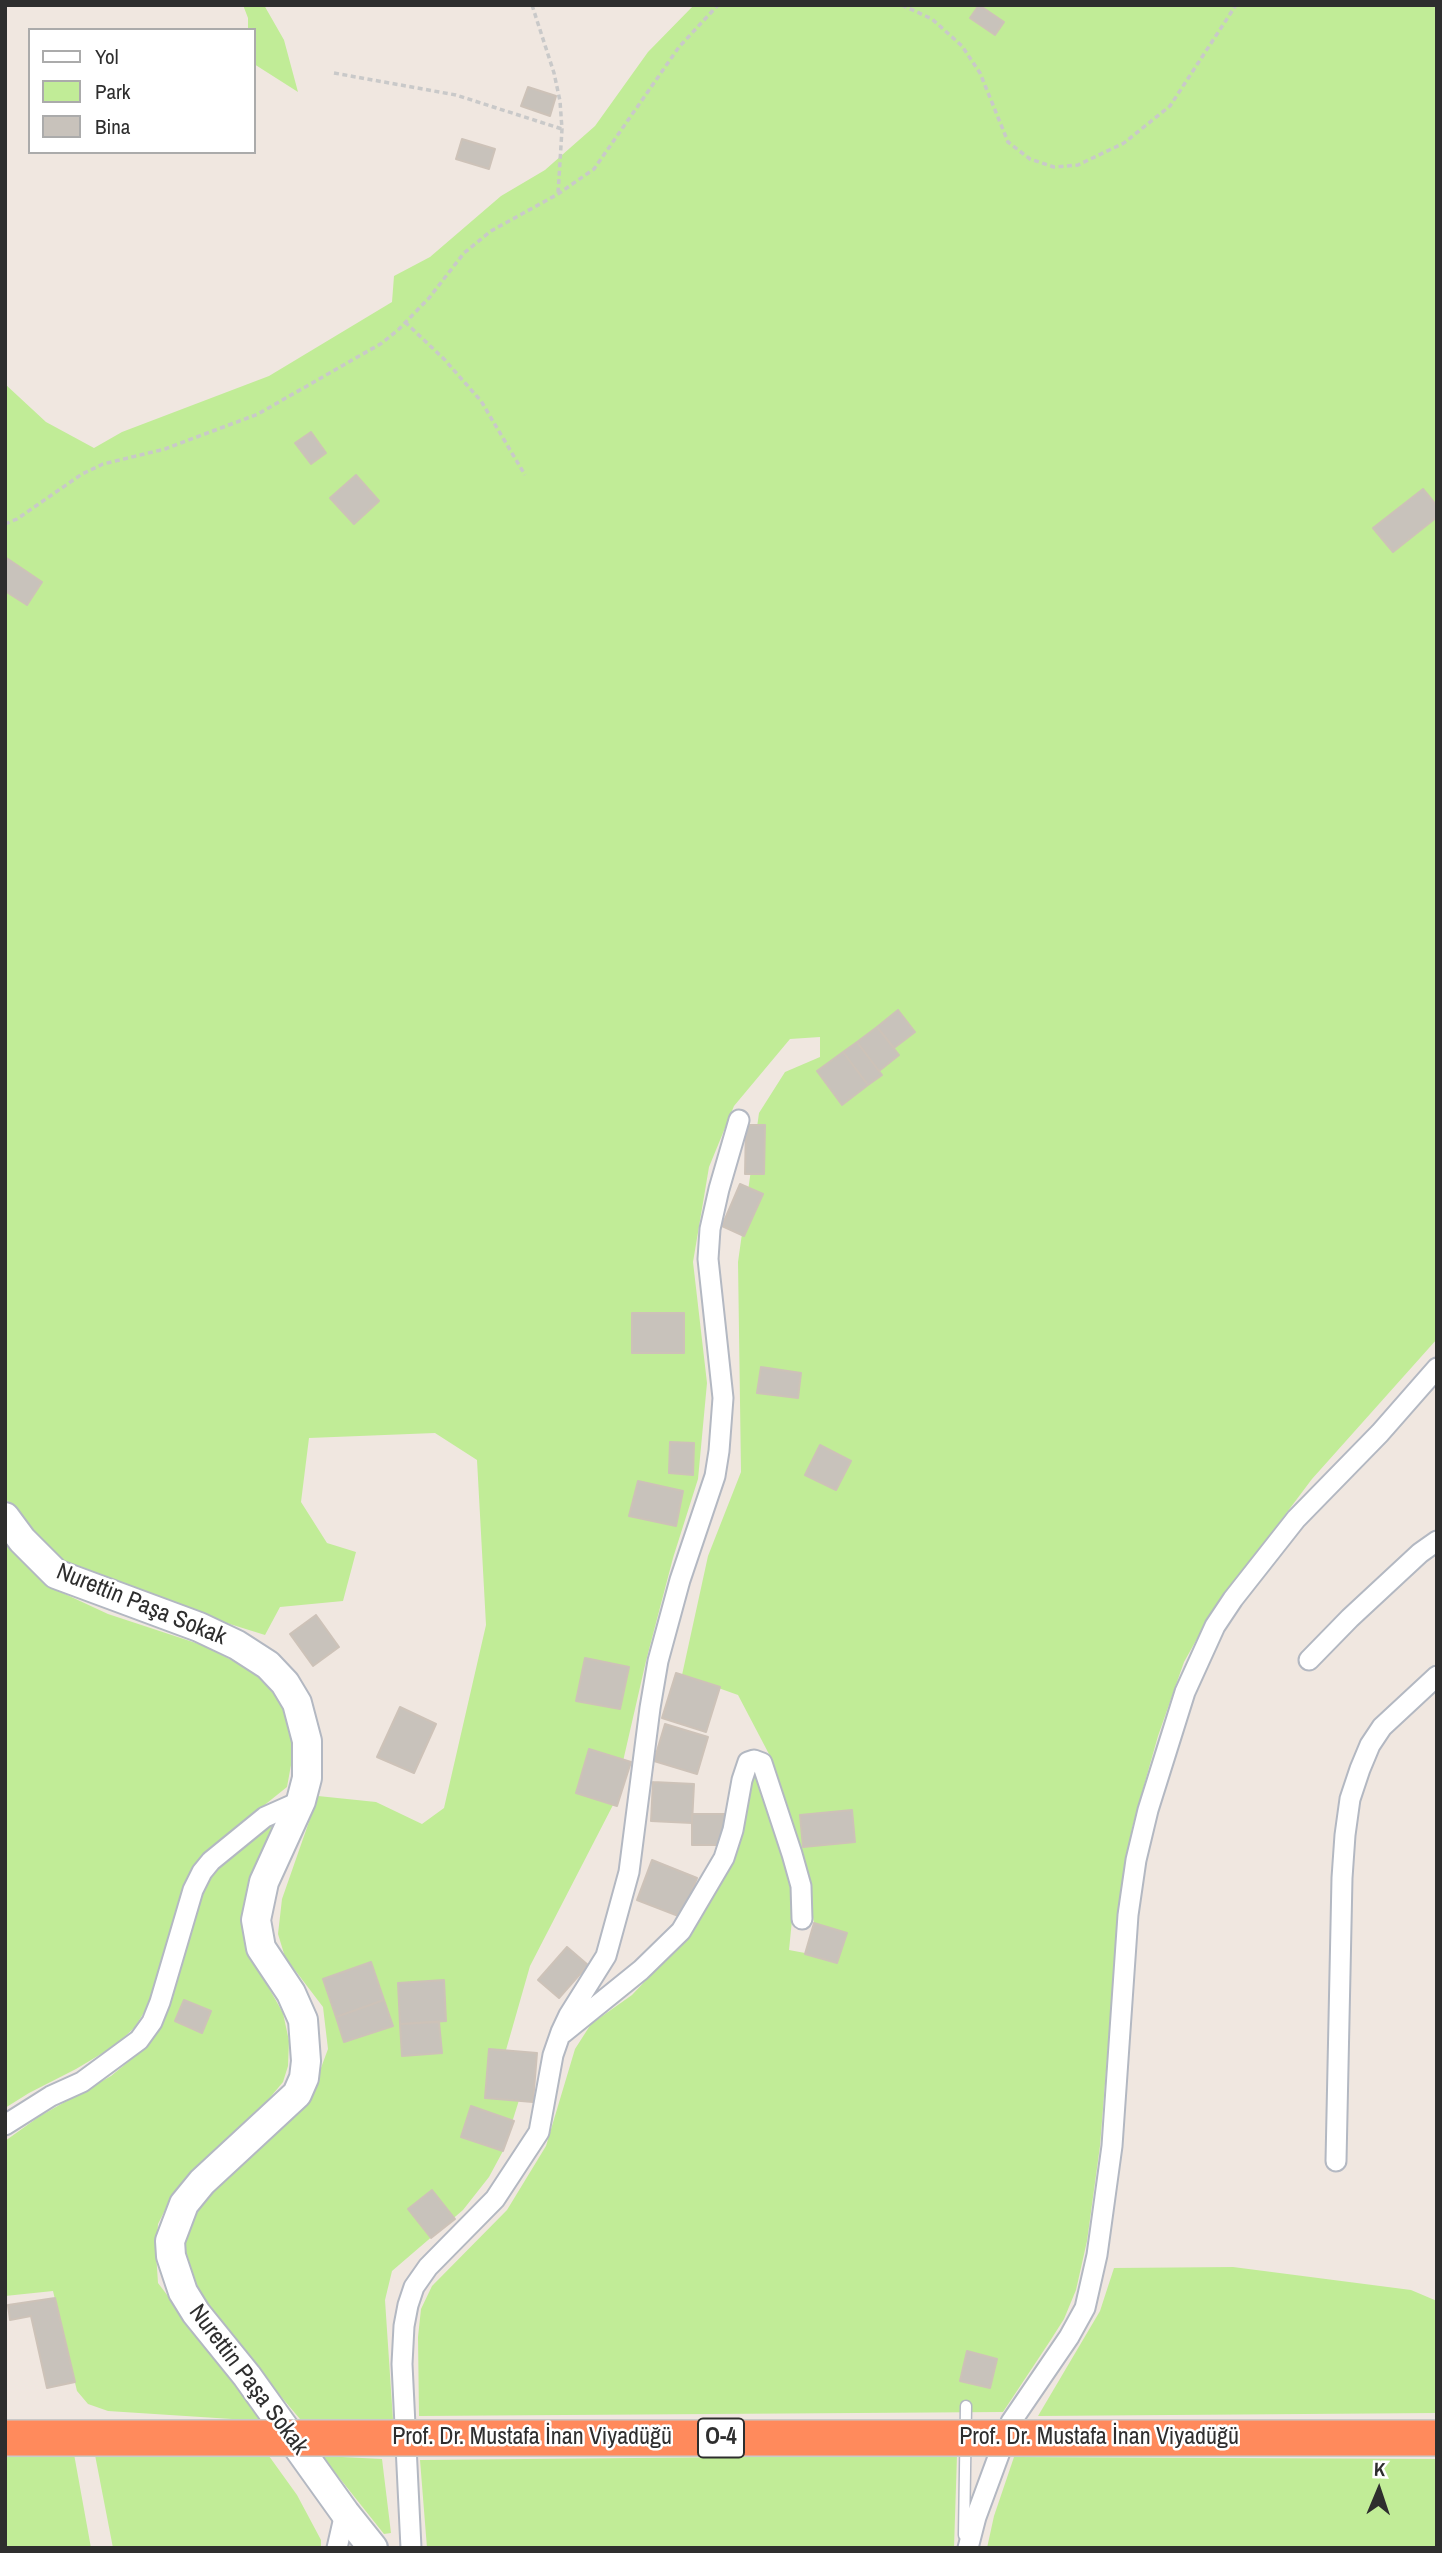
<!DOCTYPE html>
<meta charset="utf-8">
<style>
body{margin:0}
#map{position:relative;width:1442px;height:2553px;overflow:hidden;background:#f0e7e0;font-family:"Archivo Narrow",sans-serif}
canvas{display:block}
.frame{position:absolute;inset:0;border:7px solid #2e2e2e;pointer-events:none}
.legend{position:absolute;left:28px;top:28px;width:228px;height:126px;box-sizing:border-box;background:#fff;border:2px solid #ababab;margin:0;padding:9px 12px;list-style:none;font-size:21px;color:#2e2e2e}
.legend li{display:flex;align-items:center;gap:14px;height:35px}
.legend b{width:35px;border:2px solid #ababab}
.north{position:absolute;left:1344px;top:2455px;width:70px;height:70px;-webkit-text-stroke:5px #fff;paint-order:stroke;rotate:2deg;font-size:19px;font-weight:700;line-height:28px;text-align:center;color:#2e2e2e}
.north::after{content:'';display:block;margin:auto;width:24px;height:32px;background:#2e2e2e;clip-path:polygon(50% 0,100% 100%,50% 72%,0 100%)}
</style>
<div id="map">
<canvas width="1442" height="2553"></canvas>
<div class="frame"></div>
<ul class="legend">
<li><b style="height:9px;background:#fff"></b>Yol</li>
<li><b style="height:19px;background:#c1ec97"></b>Park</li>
<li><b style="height:19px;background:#c8c2bb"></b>Bina</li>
</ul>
<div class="north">K</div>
</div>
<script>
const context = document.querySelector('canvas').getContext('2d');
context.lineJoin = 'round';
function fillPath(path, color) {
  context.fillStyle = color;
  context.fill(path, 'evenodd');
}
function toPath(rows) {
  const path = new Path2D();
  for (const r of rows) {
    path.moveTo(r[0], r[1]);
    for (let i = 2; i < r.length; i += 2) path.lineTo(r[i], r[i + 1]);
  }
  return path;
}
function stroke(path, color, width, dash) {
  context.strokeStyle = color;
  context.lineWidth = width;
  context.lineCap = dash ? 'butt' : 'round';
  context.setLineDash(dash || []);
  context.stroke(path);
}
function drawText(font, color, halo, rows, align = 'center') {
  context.font = font + ' "Archivo Narrow",sans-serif';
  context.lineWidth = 5;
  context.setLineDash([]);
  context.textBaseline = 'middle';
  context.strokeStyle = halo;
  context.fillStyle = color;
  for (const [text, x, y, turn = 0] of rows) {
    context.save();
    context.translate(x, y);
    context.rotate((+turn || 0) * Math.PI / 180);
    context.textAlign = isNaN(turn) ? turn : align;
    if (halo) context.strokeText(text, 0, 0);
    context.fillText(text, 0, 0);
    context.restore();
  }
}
fillPath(toPath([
 [243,5,264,5,284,40,298,92,254,64,254,30,248,30,248,18],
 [694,5,1437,5,1437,1339,1312,1479,1212,1612,1184,1662,1158,1736,1132,1828,1120,1895,1100,2146,1087,2241,1076,2290,1064,2319,1050,2341,1003,2412,419,2416,418,2337,421,2309,432,2286,507,2210,546,2146,575,2049,591,2024,632,1995,665,1960,698,1921,720,1884,737,1848,749,1781,755,1776,760,1782,792,1880,793,1910,789,1950,805,1953,814,1923,807,1880,770,1756,738,1695,682,1675,708,1556,741,1472,738,1262,759,1113,785,1072,820,1057,820,1037,790,1039,734,1106,709,1167,693,1262,707,1383,698,1479,673,1558,646,1661,613,1805,530,1966,502,2064,520,2097,503,2151,489,2177,463,2210,392,2271,385,2300,393,2420,300,2419,217,2321,197,2291,183,2249,186,2226,194,2205,315,2084,328,2049,323,2007,285,1957,278,1934,282,1899,318,1796,376,1802,422,1824,444,1808,486,1625,477,1460,435,1433,309,1438,301,1502,327,1543,356,1552,343,1601,280,1607,265,1635,140,1596,69,1566,36,1536,5,1498,5,384,46,422,94,448,122,432,269,376,392,302,394,276,430,257,501,196,545,170,595,126,648,52],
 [5,1535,52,1588,108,1614,202,1645,239,1664,261,1679,280,1701,292,1728,293,1754,287,1787,212,1847,187,1879,157,1991,135,2027,116,2045,76,2069,29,2093,5,2108],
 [272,1825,278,1826,245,1905,243,1932,248,1951,283,2013,289,2041,288,2066,283,2082,268,2100,171,2198,158,2224,156,2253,158,2283,263,2421,108,2411,88,2404,77,2391,53,2291,5,2296,5,2141,40,2116,111,2076,140,2052,159,2025,209,1876,259,1831],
 [1233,2267,1411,2290,1437,2301,1437,2413,1038,2416,1100,2311,1114,2268],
 [5,2447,74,2454,91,2548,5,2548],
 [95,2455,269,2456,297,2495,321,2540,321,2548,113,2548],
 [957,2455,954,2548,427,2548,420,2460],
 [322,2456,382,2459,391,2533,384,2534],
 [1014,2457,1437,2459,1437,2548,987,2548,994,2516]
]), '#c1ec97');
const building = toPath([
 [979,5,1004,22,995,35,970,18,979,5],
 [528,87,556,96,550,116,521,106,528,87],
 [462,139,495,149,489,169,456,159,462,139],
 [311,432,326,453,311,464,295,443,311,432],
 [356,475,379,501,354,524,330,498,356,475],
 [1423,489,1437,506,1437,517,1393,552,1373,528,1423,489],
 [5,557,42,582,27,605,5,591,5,557],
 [898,1010,915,1032,894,1048,877,1027,898,1010],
 [877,1027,899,1055,879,1071,857,1042,877,1027],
 [857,1042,882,1075,868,1085,843,1052,857,1042],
 [843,1052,868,1085,842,1105,817,1071,843,1052],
 [746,1125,765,1125,764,1174,745,1174,746,1125],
 [740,1184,763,1194,744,1236,722,1226,740,1184],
 [632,1313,684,1313,684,1353,632,1353,632,1313],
 [761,1367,801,1373,798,1398,757,1393,761,1367],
 [670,1442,694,1443,693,1475,669,1473,670,1442],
 [820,1445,851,1461,836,1490,805,1475,820,1445],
 [638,1481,683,1491,676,1526,629,1516,638,1481],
 [316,1615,339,1647,313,1666,290,1634,316,1615],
 [585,1658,629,1667,620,1709,576,1701,585,1658],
 [676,1673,720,1687,706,1732,662,1718,676,1673],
 [400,1707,436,1724,414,1773,377,1757,400,1707],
 [665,1724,708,1737,697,1774,654,1761,665,1724],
 [589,1749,631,1762,617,1806,576,1793,589,1749],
 [653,1782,694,1784,692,1823,651,1821,653,1782],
 [852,1810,855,1842,803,1847,800,1815,852,1810],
 [692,1814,725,1814,725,1845,692,1845,692,1814],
 [652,1860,697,1878,681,1917,637,1900,652,1860],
 [814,1923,847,1933,837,1963,805,1954,814,1923],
 [567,1947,588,1965,559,1998,538,1980,567,1947],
 [371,1962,384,2000,336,2017,323,1979,371,1962],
 [444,1980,446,2021,400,2024,398,1983,444,1980],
 [184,2000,211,2011,202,2033,175,2021,184,2000],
 [384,2000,393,2026,344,2042,336,2017,384,2000],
 [439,2022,442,2053,402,2056,400,2024,439,2022],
 [489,2049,537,2053,533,2102,485,2098,489,2049],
 [471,2106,514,2121,503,2151,461,2137,471,2106],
 [432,2190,455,2219,431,2238,408,2209,432,2190],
 [55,2298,75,2382,47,2388,31,2316,10,2320,8,2305,55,2298],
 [967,2351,997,2359,990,2388,960,2381,967,2351]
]);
fillPath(building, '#c8c2bb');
stroke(building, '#cdc2b8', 2);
const lane = toPath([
 [964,2535,966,2406]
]);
const street = toPath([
 [1309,1660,1350,1618,1420,1553,1437,1541],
 [563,2033,641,1970,681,1931,724,1858,733,1830,742,1780,748,1762,754,1760,762,1763,792,1854,801,1886,802,1919],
 [5,2125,51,2096,82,2082,139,2040,152,2022,160,2002,193,1890,202,1872,211,1861,265,1817,301,1801],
 [1336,2161,1342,1878,1345,1835,1350,1799,1360,1769,1370,1745,1382,1727,1437,1676],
 [337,2548,345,2513],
 [411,2548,402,2364,404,2326,408,2305,414,2287,428,2267,495,2199,539,2132,553,2055,561,2032,569,2015,606,1956,629,1872,650,1708,658,1661,680,1580,715,1476,719,1451,723,1398,708,1259,710,1229,719,1189,739,1120],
 [968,2548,976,2517,1011,2422,1069,2337,1085,2308,1097,2255,1112,2146,1128,1915,1136,1860,1148,1810,1185,1692,1215,1626,1233,1599,1296,1519,1380,1433,1437,1368]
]);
const secondary = toPath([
 [5,1517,22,1540,56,1574,199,1627,237,1645,268,1665,285,1683,297,1703,307,1741,307,1778,301,1801,264,1882,256,1920,261,1948,291,1993,303,2020,306,2061,304,2078,297,2094,202,2182,184,2204,170,2241,171,2256,183,2292,196,2313,247,2376,345,2513,373,2548]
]);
stroke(lane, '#b3b8c2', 13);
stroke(street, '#b3b8c2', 23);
stroke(secondary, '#b3b8c2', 32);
stroke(toPath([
 [532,5,554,73,560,101,562,129,558,194],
 [902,5,932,19,962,46,980,73,1008,142,1030,159,1054,167,1078,165,1124,143,1170,106,1236,5],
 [334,73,456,95,562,129],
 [405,322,444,359,481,401,525,475],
 [5,524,17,519,82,474,103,464,165,449,258,414,382,343,399,329,429,298,464,253,491,231,558,194,594,169,679,47,718,5]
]), '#c9c9c9', 3.5, [5, 3.5]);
stroke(lane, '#fff', 10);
stroke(street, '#fff', 19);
stroke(secondary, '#fff', 28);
const highwayBridge = toPath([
 [5,2438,1437,2438]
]);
stroke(highwayBridge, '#c9c9c9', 38, []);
stroke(highwayBridge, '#ff8a5c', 35);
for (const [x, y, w] of [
 [721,2438,46]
]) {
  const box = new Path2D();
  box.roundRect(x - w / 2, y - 19.5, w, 39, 5);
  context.fillStyle = '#fff';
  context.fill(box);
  stroke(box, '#2e2e2e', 2);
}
drawText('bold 23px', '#2e2e2e', null, [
 ["O-4",721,2438]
]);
drawText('24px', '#2e2e2e', '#fff', [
 ["Nurettin Paşa Sokak",141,1605,22],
 ["Nurettin Paşa Sokak",248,2380,53],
 ["Prof. Dr. Mustafa İnan Viyadüğü",532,2438],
 ["Prof. Dr. Mustafa İnan Viyadüğü",1099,2438]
]);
</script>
